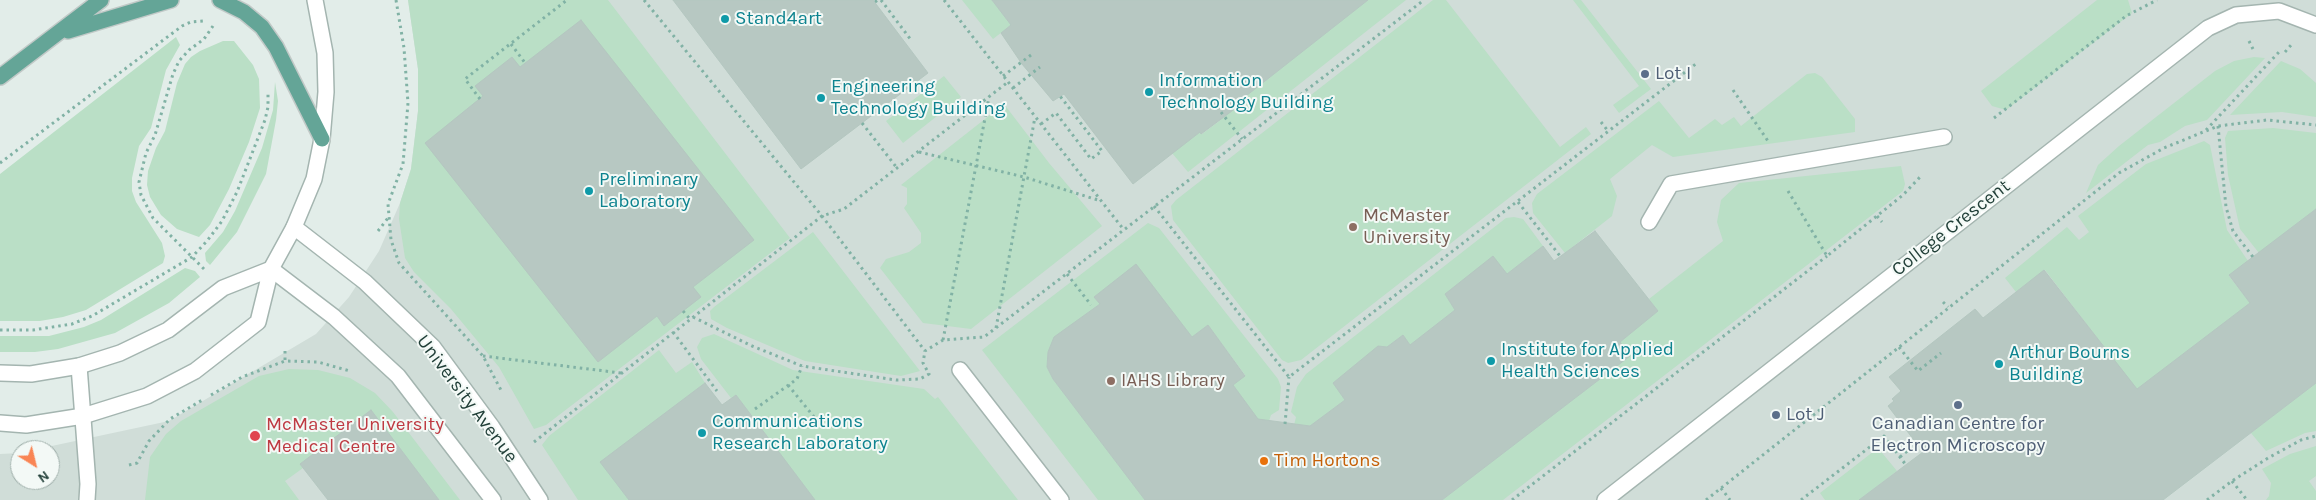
<!DOCTYPE html>
<style>
body{margin:0}
#map{position:relative;width:2316px;height:500px;overflow:hidden;background:#e2ede9;font-family:Karla,sans-serif}
canvas{display:block}
.north{position:absolute;left:10px;top:440px;width:50px;height:50px;box-sizing:border-box;background:#f3f9f6;border:1px solid #9fafaa;border-radius:50%;rotate:144deg;font-size:14px;font-weight:700;line-height:20px;text-align:center;color:#213f38}
.north::after{content:'';display:block;margin:auto;width:18px;height:22px;background:#f98554;clip-path:polygon(50% 0,100% 100%,50% 72%,0 100%)}
</style>
<div id="map">
<canvas width="2316" height="500"></canvas>
<div class="north">N</div>
</div>
<script>
const context = document.querySelector('canvas').getContext('2d');
context.lineJoin = 'round';
function fillPath(path, color) {
  context.fillStyle = color;
  context.fill(path, 'evenodd');
}
function toPath(rows) {
  const path = new Path2D();
  for (const r of rows) {
    path.moveTo(r[0], r[1]);
    for (let i = 2; i < r.length; i += 2) path.lineTo(r[i], r[i + 1]);
  }
  return path;
}
function stroke(path, color, width, dash) {
  context.strokeStyle = color;
  context.lineWidth = width;
  context.lineCap = dash ? 'butt' : 'round';
  context.setLineDash(dash || []);
  context.stroke(path);
}
function drawText(font, color, halo, rows, align = 'center') {
  context.font = font + ' Karla,sans-serif';
  context.lineWidth = 4;
  context.setLineDash([]);
  context.textBaseline = 'middle';
  context.strokeStyle = halo;
  context.fillStyle = color;
  for (const [text, x, y, turn = 0] of rows) {
    context.save();
    context.translate(x, y);
    context.rotate((+turn || 0) * Math.PI / 180);
    context.textAlign = isNaN(turn) ? turn : align;
    if (halo) context.strokeText(text, 0, 0);
    context.fillText(text, 0, 0);
    context.restore();
  }
}
fillPath(toPath([
 [408,0,2316,0,2316,500,0,500,0,454,20,453,20,480,50,480,50,450,33,450,169,421,316,334,349,297,379,251,400,203,411,169,418,111,418,69]
]), '#d0ddd8');
fillPath(toPath([
 [408,0,608,0,790,238,546,425,534,429,499,367,451,309,414,272,405,258,399,219,400,203,411,169,418,111,418,69],
 [962,0,992,0,1011,25,993,39],
 [1368,0,1406,0,1188,172,1172,153,1200,132,1202,134,1218,122,1246,96],
 [1433,0,1446,0,1560,147,1586,127,1591,134,1301,360,1288,363,1282,360,1173,220,1171,206,1176,200],
 [1573,0,1581,0,1651,89,1619,113,1613,105,1639,86],
 [2097,0,2128,0,2132,13,2006,110,1992,106,1981,91],
 [176,37,180,45,166,70,151,128,139,146,132,178,132,191,136,202,162,243,165,256,163,263,86,310,63,317,40,321,0,321,0,174],
 [223,41,234,41,253,65,259,79,260,108,249,142,229,189,210,225,199,237,177,229,161,215,150,197,147,185,148,171,156,148,165,131,177,83,185,64,191,57,200,51],
 [2254,57,2265,58,2207,120,2185,126,2160,142,2148,145,2086,193,2098,165,2119,146,2215,71,2234,61],
 [2281,61,2300,69,2316,83,2316,117,2282,112,2230,115],
 [1815,73,1822,77,1855,119,1855,132,1673,157,1652,145,1610,179,1617,196,1612,216,1565,253,1533,213,1532,203,1537,194,1659,101,1689,138,1715,119,1722,125,1734,117,1741,126,1807,74],
 [944,76,961,97,903,143,886,121],
 [275,82,278,101,276,120,266,174,237,232,210,265,206,261,205,253,223,232,235,211,262,148,273,110],
 [1004,104,1049,163,1102,226,971,329,923,323,880,268,886,259,909,252,921,243,921,233,904,208,907,204,907,188,901,185],
 [2273,128,2316,133,2316,209,2259,253,2240,229,2228,175,2225,138,2228,131],
 [2204,141,2210,145,2227,230,2248,261,2229,276,2250,303,2042,462,2043,403,2108,352,2045,270,2016,292,2005,278,2067,227,2079,240,2089,232,2078,216,2146,164],
 [1901,166,1905,184,1903,191,1503,500,1442,500,1630,356,1620,342,1658,311,1649,299,1723,241,1717,222,1721,200,1739,183],
 [1514,217,1523,219,1543,246,1507,274,1493,257,1445,294,1455,310,1410,345,1403,335,1386,348,1376,348,1333,383,1345,400,1310,426,1294,425,1296,417,1291,412,1297,387,1306,374,1506,218],
 [1148,223,1159,228,1278,379,1281,387,1279,410,1271,415,1269,421,1260,422,1233,385,1245,375,1208,325,1192,337,1136,265,1094,297,1100,304,1055,337,1048,352,1047,367,1053,379,1145,500,1098,500,982,350],
 [813,232,920,371,901,376,805,361,727,328,711,319,710,311,714,307],
 [185,268,195,271,200,277,169,303,115,333,58,349,35,352,0,352,0,336,49,336,84,327,101,320],
 [714,334,793,370,924,389,935,399,938,397,1018,500,815,500,736,395,731,398,701,359,697,347,702,338],
 [659,350,676,373,692,362,705,383,601,462,629,500,578,500,542,445,549,436],
 [289,369,318,370,350,378,375,393,393,412,460,500,439,500,371,410,300,464,303,468,285,481,299,500,145,500,150,457,166,434,181,421,259,376],
 [2316,383,2316,431,2305,433,2266,451,2251,433],
 [2316,446,2316,476,2309,481,2316,491,2316,500,2266,500,2269,496,2271,483,2262,469,2290,454],
 [1878,448,1897,471,1859,500,1825,500,1820,493]
]), '#badfc6');
const building = toPath([
 [673,0,873,0,928,73,801,169,673,0],
 [992,0,1368,0,1246,96,1248,99,1201,134,1200,132,1133,184,1064,94,1053,101,1022,64,1001,33,1011,25,992,0],
 [581,20,754,240,693,287,701,297,683,311,664,326,657,316,598,362,425,143,483,96,475,86,512,57,520,67,581,20],
 [2316,209,2316,383,2163,500,1859,500,1923,452,1888,406,1894,401,1892,399,1901,391,1889,377,1975,309,1983,318,2044,270,2137,389,2250,303,2229,275,2316,209],
 [1595,231,1658,311,1620,342,1630,356,1442,500,1145,500,1053,379,1047,367,1048,352,1054,337,1100,304,1094,297,1136,264,1192,337,1208,325,1245,376,1233,385,1258,419,1310,426,1345,400,1333,383,1378,346,1387,347,1403,335,1410,345,1455,310,1445,294,1493,256,1507,274,1543,246,1554,261,1595,231],
 [705,383,722,405,736,395,815,500,629,500,600,462,705,383],
 [371,410,439,500,328,500,300,464,371,410]
]);
fillPath(building, '#b7c8c2');
stroke(building, '#b4c7c0', 1);
const service = toPath([
 [1649,222,1671,184,1944,137],
 [79,366,88,484,87,500],
 [960,370,1061,500],
 [1605,500,2208,28,2236,15,2279,11,2316,25]
]);
const minor = toPath([
 [294,227,365,282,433,347,492,427,540,500],
 [271,269,334,317,398,376,493,500]
]);
const tertiary = toPath([
 [0,373,31,374,79,366,120,353,168,330,223,288,271,269],
 [0,423,26,425,83,416,147,396,195,371,258,322,271,269,294,227,314,179,322,139,326,92,325,53,315,0]
]);
const primary = toPath([
 [220,0,244,12,262,27,276,47,322,139],
 [68,31,171,0],
 [0,77,101,0]
]);
stroke(service, '#a4b5b0', 18);
stroke(minor, '#a4b5b0', 18);
stroke(tertiary, '#a4b5b0', 18);
stroke(primary, '#c1c9c7', 18);
stroke(toPath([
 [396,0,404,48,408,103,403,164,388,204,391,240,399,263,483,356,502,392],
 [644,0,822,216,925,351],
 [881,0,911,40],
 [944,0,1124,230],
 [875,2,878,0],
 [2249,41,2253,49],
 [511,44,525,63],
 [2285,52,2292,44],
 [1003,76,1031,55],
 [1013,88,1040,67],
 [1733,90,1768,141],
 [480,99,465,79,567,0],
 [1217,107,1242,139],
 [1994,118,2126,16,2157,0],
 [1601,122,1608,131],
 [862,123,897,168],
 [1041,124,1056,113,1091,159,1102,151,1060,96],
 [2218,126,2226,207,2233,231,2253,257],
 [2206,130,2280,51],
 [919,152,1024,177,1101,201],
 [0,163,182,26,191,22,203,21],
 [1788,191,1827,256,1903,195,1921,176],
 [1518,202,1560,256],
 [1154,206,1289,377,1697,63],
 [1877,216,1882,222],
 [378,231,388,218],
 [204,269,153,218,141,195,139,182,146,153,155,135,173,74,179,61,189,50,204,39,213,26],
 [1067,274,1091,305],
 [1943,302,1948,307],
 [683,311,690,319],
 [693,317,752,346,802,366,896,380,920,379,929,374,923,363,925,351,943,340,984,337,1424,0],
 [996,328,1035,117],
 [0,330,33,330,72,324,92,316,192,257,207,241,222,221,237,192,265,120,268,107,268,93],
 [673,332,717,391],
 [943,340,989,97],
 [1899,347,1918,371,1941,353],
 [285,351,285,361,318,362,350,371],
 [483,356,621,373],
 [788,385,819,423],
 [211,395,242,377,285,361],
 [755,409,797,379,802,366],
 [1285,424,1289,377],
 [534,442,822,216,844,209,1008,82],
 [1900,457,1916,444],
 [129,465,137,463,149,441,170,419,204,399],
 [2232,481,2247,500],
 [1721,488,1730,500],
 [1512,500,1827,256],
 [1706,500,2119,173,2164,148,2218,126,2267,120,2316,125],
 [1801,500,1884,436,1906,465],
 [2207,500,2232,481,2268,458,2301,440,2316,436]
]), '#81b2a5', 3, [2.5, 4]);
stroke(service, '#fff', 15);
stroke(minor, '#fff', 15);
stroke(tertiary, '#fff', 15);
stroke(primary, '#64a597', 15);
for (const [x, y, r, color] of [
 [725,19,5,"#0f9aa8"],
 [1645,74,5,"#5c6f8a"],
 [1149,92,5,"#0f9aa8"],
 [821,98,5,"#0f9aa8"],
 [589,191,5,"#0f9aa8"],
 [1353,227,5,"#8d6e63"],
 [1491,361,5,"#0f9aa8"],
 [1999,364,5,"#0f9aa8"],
 [1111,381,5,"#8d6e63"],
 [1958,405,5,"#5c6f8a"],
 [1776,415,5,"#5c6f8a"],
 [702,433,5,"#0f9aa8"],
 [255,436,6,"#e0444e"],
 [1264,461,5,"#e8710a"]
]) {
  const dot = new Path2D();
  dot.arc(x, y, r, 0, 2 * Math.PI);
  context.fillStyle = color;
  context.fill(dot);
  stroke(dot, '#f3f9f6', 2);
}
drawText('19px', '#0d838f', '#f3f9f6', [
 ["Stand4art",735,19],
 ["Information",1159,81],
 ["Technology Building",1159,103],
 ["Engineering",831,87],
 ["Technology Building",831,109],
 ["Preliminary",599,180],
 ["Laboratory",599,202],
 ["Institute for Applied",1501,350],
 ["Health Sciences",1501,372],
 ["Arthur Bourns",2009,353],
 ["Building",2009,375],
 ["Communications",712,422],
 ["Research Laboratory",712,444]
], 'left');
drawText('19px', '#4e5e75', '#f3f9f6', [
 ["Lot I",1655,74],
 ["Lot J",1786,415],
 ["Canadian Centre for",1958,424,"center"],
 ["Electron Microscopy",1958,446,"center"]
], 'left');
drawText('19px', '#785e54', '#f3f9f6', [
 ["McMaster",1363,216],
 ["University",1363,238],
 ["IAHS Library",1121,381]
], 'left');
drawText('19px', '#213f38', '#f3f9f6', [
 ["College Crescent",1951,228,-38],
 ["University Avenue",467,399,53]
]);
drawText('19px', '#be3a42', '#f3f9f6', [
 ["McMaster University",266,425],
 ["Medical Centre",266,447]
], 'left');
drawText('19px', '#c56008', '#f3f9f6', [
 ["Tim Hortons",1274,461]
], 'left');
</script>
